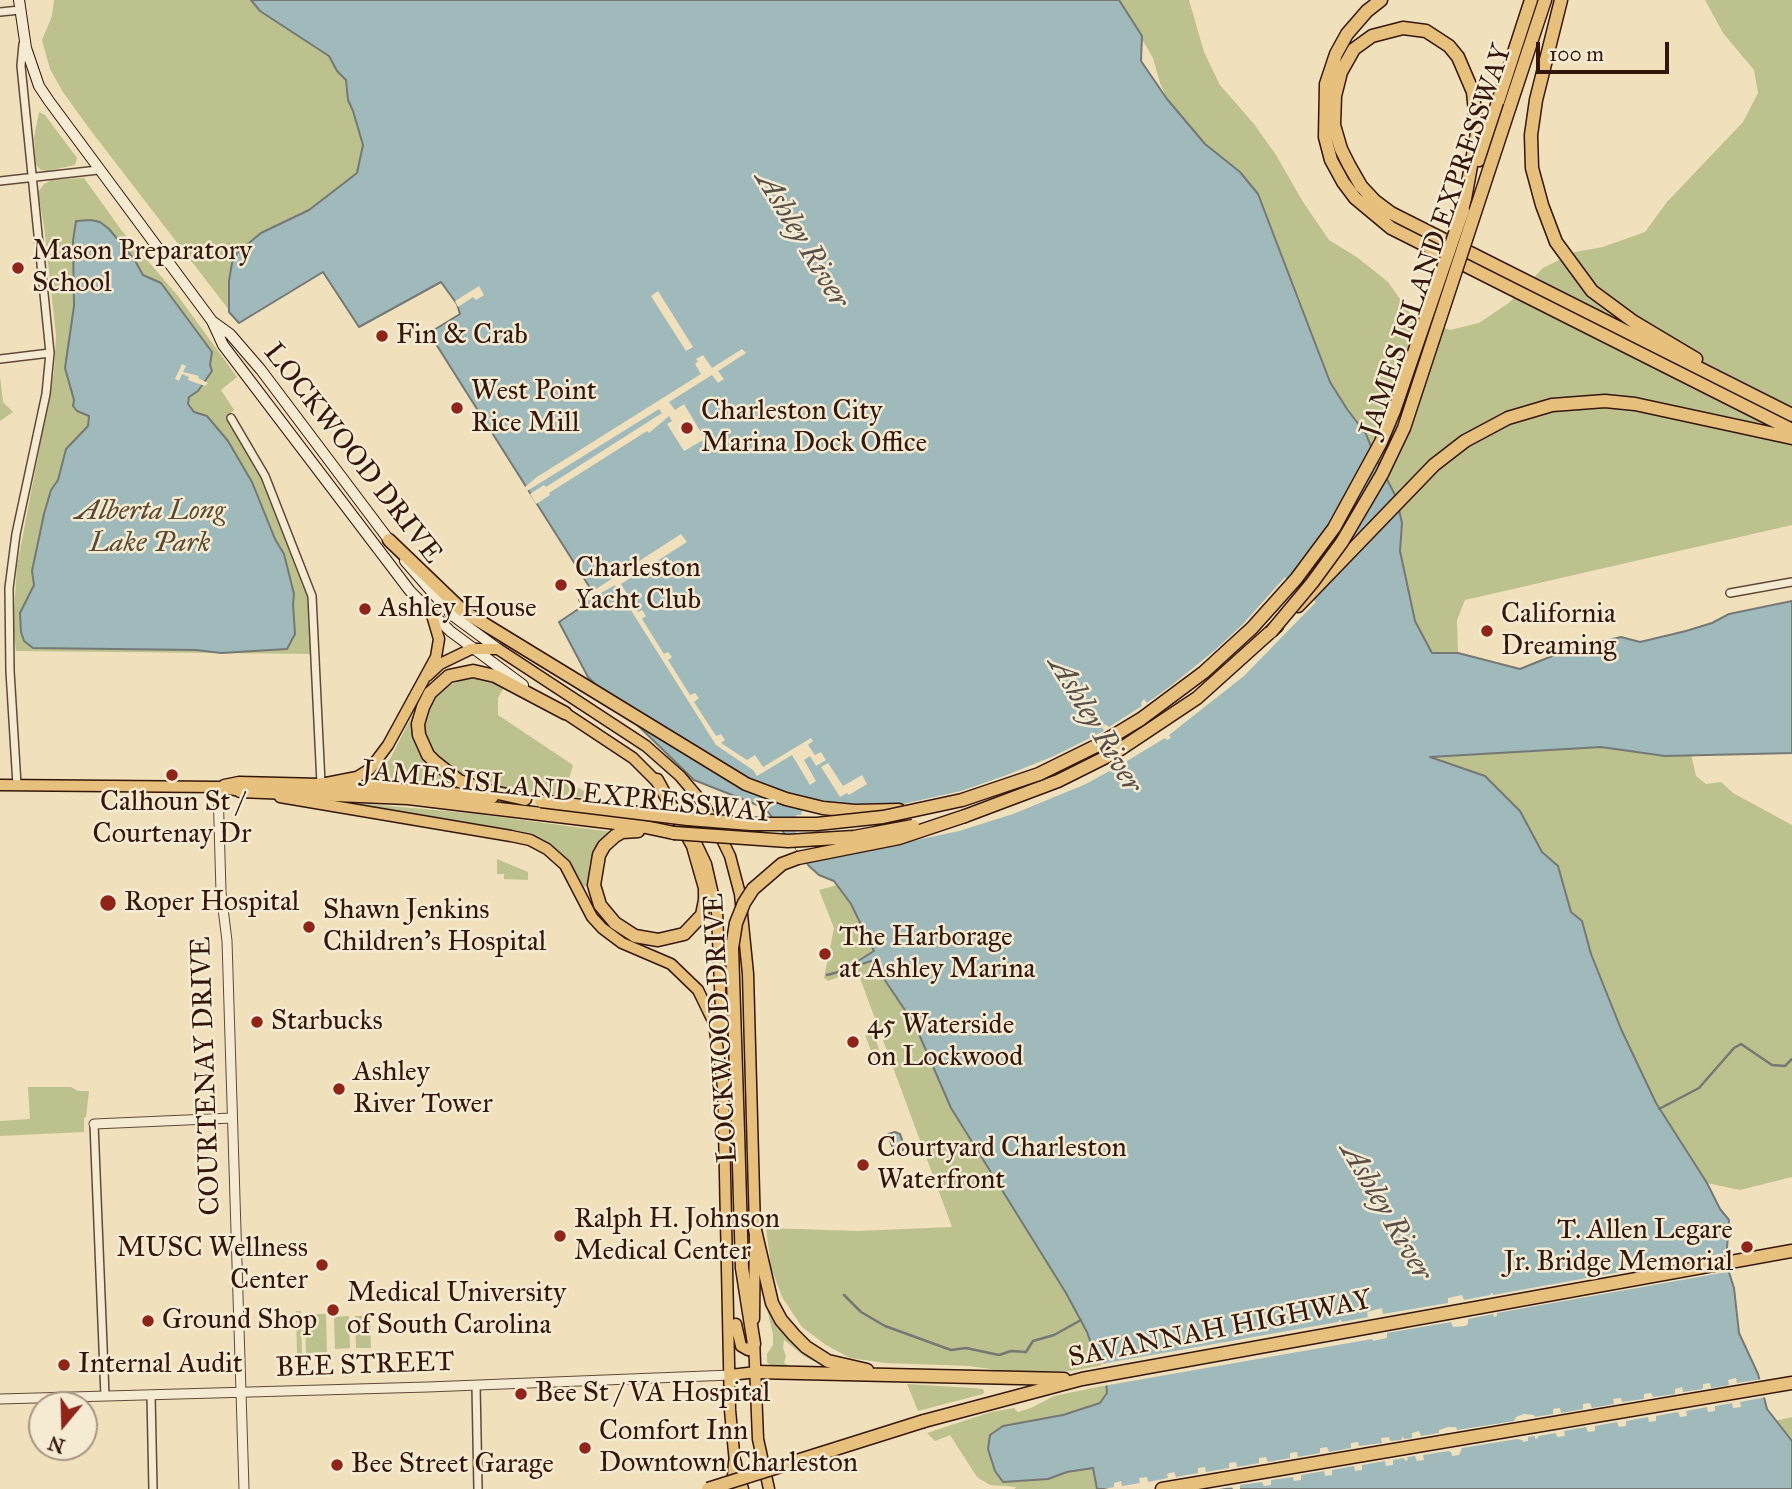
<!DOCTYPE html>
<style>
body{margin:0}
#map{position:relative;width:1792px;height:1489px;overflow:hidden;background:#f0e0bc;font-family:"IM FELL Great Primer",serif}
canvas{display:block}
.north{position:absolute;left:28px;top:1391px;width:70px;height:70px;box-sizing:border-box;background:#f5ebd3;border:2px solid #a89683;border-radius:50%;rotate:199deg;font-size:19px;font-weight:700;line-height:28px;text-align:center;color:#34160b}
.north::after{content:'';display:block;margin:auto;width:24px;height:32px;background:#8f2418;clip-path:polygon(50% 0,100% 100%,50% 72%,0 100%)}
.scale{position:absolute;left:1536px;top:42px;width:133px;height:32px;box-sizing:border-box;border:4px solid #34160b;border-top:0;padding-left:9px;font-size:21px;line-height:24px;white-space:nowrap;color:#34160b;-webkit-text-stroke:5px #f5ebd3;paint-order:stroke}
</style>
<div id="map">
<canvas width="1792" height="1489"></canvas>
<div class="north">N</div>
<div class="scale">100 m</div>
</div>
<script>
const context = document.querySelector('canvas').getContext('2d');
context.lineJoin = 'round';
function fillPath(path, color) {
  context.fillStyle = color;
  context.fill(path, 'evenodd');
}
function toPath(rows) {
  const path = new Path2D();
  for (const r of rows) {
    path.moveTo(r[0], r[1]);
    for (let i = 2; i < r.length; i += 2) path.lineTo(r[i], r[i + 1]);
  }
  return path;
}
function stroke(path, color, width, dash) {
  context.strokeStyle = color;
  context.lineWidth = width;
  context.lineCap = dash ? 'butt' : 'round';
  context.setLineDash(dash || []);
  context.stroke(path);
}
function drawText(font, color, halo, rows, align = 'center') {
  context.font = font + ' "IM FELL Great Primer",serif';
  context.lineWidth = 5;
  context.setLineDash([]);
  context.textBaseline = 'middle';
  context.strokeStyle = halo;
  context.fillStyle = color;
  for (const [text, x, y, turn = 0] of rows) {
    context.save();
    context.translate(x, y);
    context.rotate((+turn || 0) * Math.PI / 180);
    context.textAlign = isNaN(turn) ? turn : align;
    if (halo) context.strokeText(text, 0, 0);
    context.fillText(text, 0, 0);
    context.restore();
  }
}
fillPath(toPath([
 [54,0,336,0,443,170,232,263,229,281,423,196,592,591,429,333,460,314,460,310,442,282,359,327,323,272,239,323,88,127,63,92,50,69,42,40,52,16],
 [1119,0,1189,0,1204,52,1220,85,1254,124,1276,155,1303,202,1329,240,1358,258,1388,282,1412,316,1450,330,1479,323,1510,302,1543,268,1575,252,1603,247,1645,232,1667,202,1743,122,1758,93,1754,70,1723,33,1705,0,1792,0,1792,525,1465,600,1457,620,1458,653,1432,653,1415,621,1400,551,1402,523,1386,475,1374,454,1366,434,1347,409,1330,382,1258,194,1239,172,1205,144,1167,99,1160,83,1153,58],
 [39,112,45,115,77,158,75,165,47,171,41,170,36,165,34,138],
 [84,178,122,231,178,296,237,377,221,390,234,410,227,417,265,481,307,591,311,654,16,651,13,626,17,566,54,372,56,335,44,226,38,192,44,184,52,180],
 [0,376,3,402,13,412,0,421],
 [473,676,485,678,504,687,498,698,498,715,573,765,568,782,586,792,590,798,515,790,493,784,454,771,436,756,429,745,426,734,425,723,429,706,436,695,446,686],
 [416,708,415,718,423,756,434,769,450,783,372,779,390,759],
 [1601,747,1665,756,1691,754,1696,776,1706,784,1721,782,1733,793,1792,825,1792,1177,1740,1190,1707,1183,1662,1115,1621,1029,1591,954,1582,921,1571,912,1558,866,1428,757],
 [344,802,469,813,613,832,598,845,593,853,589,867,589,885,584,887,567,859,535,836,520,831],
 [497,859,528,872,528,880,504,879,504,874,497,874],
 [837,885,851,904,874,951,845,969,871,961,915,1025,951,1108,1066,1293,1087,1332,1093,1349,1104,1358,1105,1365,1070,1371,1011,1372,969,1366,885,1363,850,1358,826,1345,802,1327,782,1297,771,1267,766,1228,858,1231,952,1227,857,970,828,981,824,978,834,928,819,890],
 [873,1032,883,1061,876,1064,865,1035],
 [28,1087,71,1087,78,1091,89,1091,86,1117,84,1118,84,1132,0,1136,0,1121,30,1119],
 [765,1301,788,1336,816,1360,813,1361,804,1356,784,1340,783,1348,786,1356,784,1363,794,1368,817,1367,820,1368,819,1371,772,1371,772,1367,767,1362,767,1354,773,1345,773,1334],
 [296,1311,301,1311,302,1356,297,1356],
 [305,1314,326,1314,327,1352,306,1353],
 [349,1316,350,1348,335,1349,334,1317],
 [355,1316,370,1316,371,1348,356,1348],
 [907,1384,972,1388,983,1389,984,1392,983,1394,918,1411],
 [1107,1385,1107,1393,1100,1403,1063,1415,1003,1426,988,1449,995,1470,1003,1482,1048,1479,1067,1472,1093,1468,1097,1489,1014,1489,1017,1487,990,1485,977,1477,950,1435,935,1441,927,1433,991,1412,1014,1408,1018,1412,1031,1408,1054,1396],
 [1792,1417,1792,1441,1775,1421]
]), '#bdc18e');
const water = toPath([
 [251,0,1119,0,1142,36,1141,61,1167,99,1205,144,1240,172,1258,194,1330,382,1347,409,1366,434,1374,454,1396,497,1402,523,1400,551,1415,621,1432,653,1458,653,1520,669,1567,650,1621,637,1640,642,1686,631,1712,623,1729,614,1792,601,1792,753,1665,756,1601,747,1430,757,1485,776,1520,811,1542,852,1558,866,1571,912,1582,921,1591,954,1621,1029,1656,1103,1707,1183,1720,1209,1729,1220,1726,1263,1734,1288,1739,1333,1758,1374,1767,1409,1792,1441,1792,1489,1097,1489,1093,1468,1067,1472,1048,1479,1003,1482,995,1471,988,1449,990,1435,1003,1426,1063,1415,1100,1403,1107,1393,1104,1358,1093,1349,1087,1332,1066,1293,951,1108,915,1025,874,964,871,961,842,971,874,951,851,904,834,881,819,875,809,866,765,808,694,780,588,677,559,622,583,606,579,600,592,591,429,333,460,314,457,304,441,282,359,327,323,272,239,323,229,312,229,281,232,263,237,253,261,233,309,210,357,173,363,145,353,111,348,100,346,80,337,71,329,56,260,11,251,0],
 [91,220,100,222,109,229,134,259,143,275,161,283,212,352,210,365,212,371,198,391,189,397,188,404,194,412,207,416,228,441,252,482,275,539,284,554,294,594,293,604,295,634,287,649,221,653,196,650,33,648,24,641,21,632,20,613,34,585,32,571,44,514,51,490,58,480,66,449,88,426,89,416,77,411,73,406,74,400,65,368,74,306,73,241,76,221,91,220],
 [895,1132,900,1134,904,1145,902,1146,903,1150,897,1152,896,1148,893,1149,888,1134,895,1132]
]);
fillPath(water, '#a0babc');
stroke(water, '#757875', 2);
fillPath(toPath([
 [479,286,484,295,476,300,473,297,458,307,455,301],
 [658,291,693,347,686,351,651,296],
 [742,349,746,353,718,371,724,379,718,383,712,375,669,402,675,410,684,404,705,439,684,451,667,424,672,421,669,416,649,433,647,431,549,493,550,495,536,504,530,494,544,485,546,487,662,413,659,409,527,491,525,487,537,477,701,374,695,364,698,361,696,359,703,355,712,368],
 [182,364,186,366,183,372,199,376,198,378,208,383,205,386,188,380,189,377,182,374,179,381,175,379],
 [681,534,687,542,621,584,638,612,642,610,646,616,642,619,664,654,668,652,672,657,668,660,690,695,695,693,697,696,699,698,694,702,716,736,721,734,725,740,721,743,747,760,755,755,763,767,811,738,813,741,808,745,815,755,821,752,826,760,816,766,810,756,804,760,816,781,810,785,792,755,757,776,753,770,716,745,615,585,582,604,579,600],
 [1285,577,1316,602,1244,676,1169,735,1171,738,1167,740,1165,738,1127,761,1128,766,1125,768,1122,764,1086,784,1013,814,959,831,804,864,796,854,802,851,796,850,796,815,801,815,802,810,793,808,797,796,849,805,903,804,961,791,1004,776,1054,756,1104,731,1102,727,1105,724,1109,727,1142,706,1141,703,1144,699,1147,703,1172,685,1214,651,1243,624],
 [828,763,843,786,862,775,867,784,849,795,847,793,840,797,821,767],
 [1730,1252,1729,1262,1732,1271,1497,1313,1497,1316,1494,1317,1493,1314,1468,1319,1468,1324,1465,1326,1453,1327,1451,1322,1387,1333,1387,1338,1373,1341,1372,1339,1103,1386,1101,1364,1338,1322,1340,1319,1342,1322,1368,1317,1367,1312,1382,1308,1383,1314,1448,1303,1448,1298,1462,1295,1464,1300,1490,1295,1492,1292,1493,1295],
 [1736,1378,1737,1383,1762,1379,1766,1397,1740,1402,1741,1407,1733,1408,1732,1403,1715,1406,1715,1411,1708,1412,1707,1407,1686,1411,1687,1416,1680,1417,1678,1412,1656,1416,1656,1421,1649,1422,1648,1417,1626,1421,1626,1426,1619,1427,1617,1422,1595,1426,1595,1431,1588,1432,1586,1427,1564,1431,1565,1436,1557,1437,1556,1433,1538,1436,1538,1438,1535,1439,1535,1436,1528,1437,1528,1441,1523,1442,1522,1440,1517,1439,1462,1448,1459,1455,1452,1456,1451,1452,1448,1451,1423,1455,1424,1460,1417,1461,1415,1456,1407,1457,1408,1460,1405,1461,1404,1458,1393,1460,1393,1465,1386,1466,1385,1461,1362,1465,1362,1470,1355,1471,1354,1466,1332,1470,1332,1475,1325,1476,1324,1471,1301,1475,1301,1480,1294,1481,1293,1477,1271,1480,1271,1485,1264,1486,1262,1482,1240,1485,1240,1489,1233,1489,1232,1487,1219,1489,1104,1489,1114,1487,1114,1483,1121,1481,1122,1486,1140,1483,1139,1478,1147,1477,1148,1482,1168,1478,1167,1474,1174,1472,1176,1477,1198,1473,1198,1468,1205,1467,1206,1472,1229,1468,1229,1463,1236,1462,1237,1467,1259,1463,1259,1458,1266,1457,1268,1462,1290,1458,1290,1453,1297,1452,1298,1457,1320,1453,1320,1448,1327,1447,1329,1452,1351,1448,1351,1443,1358,1442,1359,1446,1382,1443,1381,1438,1389,1437,1390,1441,1401,1440,1403,1436,1404,1439,1412,1438,1412,1433,1419,1431,1421,1436,1439,1433,1439,1430,1448,1427,1456,1427,1457,1430,1514,1421,1516,1417,1524,1414,1534,1415,1535,1417,1553,1414,1553,1409,1560,1408,1561,1413,1583,1409,1583,1404,1590,1403,1592,1408,1614,1404,1613,1399,1621,1398,1622,1402,1644,1399,1644,1394,1651,1393,1653,1397,1675,1394,1675,1389,1682,1387,1683,1392,1703,1389,1703,1384,1710,1383,1711,1388,1729,1385,1728,1380]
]), '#f0e0bc');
stroke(toPath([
 [827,975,842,971],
 [1659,1109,1699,1088,1734,1048,1741,1044,1772,1065,1785,1066,1792,1059],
 [844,1295,861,1312,885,1326,951,1350,966,1348,999,1355,1011,1351,1026,1352,1033,1341,1054,1335,1081,1320]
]), '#757875', 2.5);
const minor = toPath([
 [0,12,20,10],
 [0,181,98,170],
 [0,359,50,353],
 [231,418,265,476,312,596,321,784],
 [1730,593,1792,582],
 [17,785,10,671,9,588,16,534,46,394,50,353,21,66,23,44],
 [94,1124,105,1396],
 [476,1385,478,1489],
 [151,1395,153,1489]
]);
const tertiary = toPath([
 [218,787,221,892,227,941,244,1489],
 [94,1124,232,1118],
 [0,1399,428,1387,731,1375]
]);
const secondary = toPath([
 [19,0,26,48,39,86,49,101,212,321],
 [392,544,261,370,230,334,212,321,223,345,410,591,450,631,523,685],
 [405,561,452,615,498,649]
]);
const primary = toPath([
 [427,676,440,664,471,649,498,649,646,746,680,776,702,802,712,819,730,856,740,894,748,974,755,1230,754,1319],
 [565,713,633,758,660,785],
 [0,785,218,787,247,792],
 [224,785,239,782,321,784,357,777,370,769,388,745,436,657,439,639,432,615],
 [280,797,511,836,530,840,547,849,565,865,592,917,602,928,622,943,671,964,698,990,714,1023,723,1087],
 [696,843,706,864,717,912,722,1036],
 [723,1080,730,1410,735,1463,743,1489],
 [736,1324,741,1346,748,1350,754,1344],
 [754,1339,758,1439,769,1489],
 [731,1375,756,1372]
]);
const trunk = toPath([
 [755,1230,772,1303,781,1320,794,1335,806,1347,828,1361,867,1370],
 [756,1372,1064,1379],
 [924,1421,1082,1379,1792,1251],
 [733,1489,735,1463],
 [1162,1489,1792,1383]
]);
const motorway = toPath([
 [1381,0,1367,11,1347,34,1336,54,1326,84,1325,137,1331,160,1343,182,1355,198,1391,228,1792,430],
 [1561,0,1536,100,1531,135,1532,168,1542,205,1556,242,1592,291,1634,322,1696,359],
 [1510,106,1545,0],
 [1479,160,1531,0],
 [1463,210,1477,133,1473,92,1458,57,1449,46,1426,31,1403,28,1372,36,1354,49,1341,72,1335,96,1334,125,1341,149,1349,165,1361,186,1375,201,1391,213,1792,415],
 [389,540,463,611,746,784,786,799,823,808,855,811,899,810],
 [1298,606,1434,465,1465,441,1508,418,1552,405,1605,401,1635,404,1792,438],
 [321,784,492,797],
 [240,791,408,798,641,826,674,833],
 [525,799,489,791,459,781,435,762,428,755,419,735,418,724,423,707,430,693,449,676,473,671,495,676,565,713],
 [965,816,1058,781,1116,752,1197,698,1277,626],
 [638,831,622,832,615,836,604,846,599,855,594,885,600,905,615,923,635,936,658,940,684,934,702,915,705,900,705,888,693,846,657,780],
 [738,1132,742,1268,754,1344]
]);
stroke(minor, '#634837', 10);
stroke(tertiary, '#634837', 11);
stroke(secondary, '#34160b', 12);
stroke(primary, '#34160b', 13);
stroke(trunk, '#34160b', 15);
stroke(motorway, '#34160b', 15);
stroke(minor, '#f5ebd3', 7);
stroke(tertiary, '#f5ebd3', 9);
stroke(secondary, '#f5ebd3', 10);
stroke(primary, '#e8c07e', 10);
stroke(trunk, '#e8c07e', 12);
stroke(motorway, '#e8c07e', 12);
const trunkBridge = toPath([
 [708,1489,924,1421]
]);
const motorwayBridge = toPath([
 [1271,632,1312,583,1342,542,1382,474,1404,428,1510,106],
 [541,801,688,819,751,824,817,824,883,817,962,800,1039,774,1098,745,1141,719,1204,672,1252,628,1296,579,1334,528,1381,442,1394,411,1463,210],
 [674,833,788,841,854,837,913,826],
 [738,1132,732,948,736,923,744,903,753,889,782,864,798,858,899,838,965,816]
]);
stroke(trunkBridge, '#34160b', 15, []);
stroke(motorwayBridge, '#34160b', 15, []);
stroke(trunkBridge, '#e8c07e', 12);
stroke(motorwayBridge, '#e8c07e', 12);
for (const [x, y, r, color] of [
 [18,268,7,"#8f2418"],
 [382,336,7,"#8f2418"],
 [457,408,7,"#8f2418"],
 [687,428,7,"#8f2418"],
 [561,585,7,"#8f2418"],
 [365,609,7,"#8f2418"],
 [1487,631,7,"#8f2418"],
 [172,775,7,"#8f2418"],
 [108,903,9,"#8f2418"],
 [309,927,7,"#8f2418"],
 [825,954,7,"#8f2418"],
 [257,1022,7,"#8f2418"],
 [853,1042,7,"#8f2418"],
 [339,1089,7,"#8f2418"],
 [863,1165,7,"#8f2418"],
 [560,1236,7,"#8f2418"],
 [1747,1247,7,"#8f2418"],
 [322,1265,7,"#8f2418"],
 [333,1310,7,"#8f2418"],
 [148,1321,7,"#8f2418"],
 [64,1365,7,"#8f2418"],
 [521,1394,7,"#8f2418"],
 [585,1448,7,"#8f2418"],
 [337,1465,7,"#8f2418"]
]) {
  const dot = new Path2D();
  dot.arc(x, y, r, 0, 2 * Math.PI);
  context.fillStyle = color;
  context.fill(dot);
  stroke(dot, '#f5ebd3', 2.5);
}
drawText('28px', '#34160b', '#f5ebd3', [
 ["JAMES ISLAND EXPRESSWAY",1437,241,-71],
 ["LOCKWOOD DRIVE",352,454,52],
 ["JAMES ISLAND EXPRESSWAY",567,793,6],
 ["LOCKWOOD DRIVE",722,1028,-93],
 ["COURTENAY DRIVE",207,1076,-92],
 ["SAVANNAH HIGHWAY",1220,1330,-11],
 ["BEE STREET",365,1366,-2]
]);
drawText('28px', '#34160b', '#f5ebd3', [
 ["Mason Preparatory",32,252],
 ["School",32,284],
 ["Fin & Crab",396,336],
 ["West Point",471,392],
 ["Rice Mill",471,424],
 ["Charleston City",701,412],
 ["Marina Dock Office",701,444],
 ["Charleston",575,569],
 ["Yacht Club",575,601],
 ["Ashley House",379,609],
 ["California",1501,615],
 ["Dreaming",1501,647],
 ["Calhoun St /",172,803,"center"],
 ["Courtenay Dr",172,835,"center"],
 ["Roper Hospital",124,903],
 ["Shawn Jenkins",323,911],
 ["Children's Hospital",323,943],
 ["The Harborage",839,938],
 ["at Ashley Marina",839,970],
 ["Starbucks",271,1022],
 ["45 Waterside",867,1026],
 ["on Lockwood",867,1058],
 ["Ashley",353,1073],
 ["River Tower",353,1105],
 ["Courtyard Charleston",877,1149],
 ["Waterfront",877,1181],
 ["Ralph H. Johnson",574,1220],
 ["Medical Center",574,1252],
 ["T. Allen Legare",1733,1231,"right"],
 ["Jr. Bridge Memorial",1733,1263,"right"],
 ["MUSC Wellness",308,1249,"right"],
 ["Center",308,1281,"right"],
 ["Medical University",347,1294],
 ["of South Carolina",347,1326],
 ["Ground Shop",162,1321],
 ["Internal Audit",78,1365],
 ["Bee St / VA Hospital",535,1394],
 ["Comfort Inn",599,1432],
 ["Downtown Charleston",599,1464],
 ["Bee Street Garage",351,1465]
], 'left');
drawText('italic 28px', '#5d4932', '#f5ebd3', [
 ["Alberta Long",150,512],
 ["Lake Park",150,544]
]);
drawText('italic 30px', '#5a4f49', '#f5ebd3', [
 ["Ashley River",801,240,59],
 ["Ashley River",1094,725,59],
 ["Ashley River",1385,1212,60]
]);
</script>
